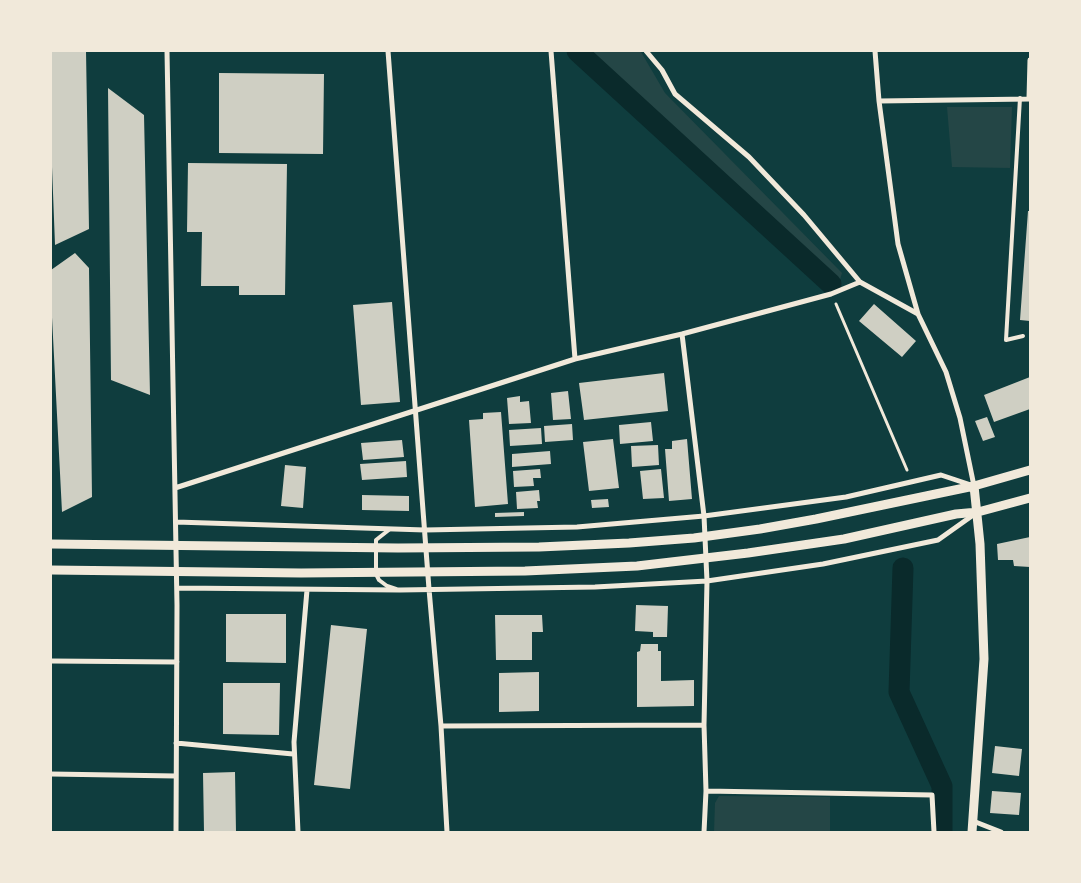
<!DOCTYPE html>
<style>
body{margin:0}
#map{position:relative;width:1081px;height:883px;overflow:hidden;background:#0f3d3e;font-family:"Varela Round",sans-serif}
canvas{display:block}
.frame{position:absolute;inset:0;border:52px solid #f1e9da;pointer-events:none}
</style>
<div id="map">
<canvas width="1081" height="883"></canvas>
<div class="frame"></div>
</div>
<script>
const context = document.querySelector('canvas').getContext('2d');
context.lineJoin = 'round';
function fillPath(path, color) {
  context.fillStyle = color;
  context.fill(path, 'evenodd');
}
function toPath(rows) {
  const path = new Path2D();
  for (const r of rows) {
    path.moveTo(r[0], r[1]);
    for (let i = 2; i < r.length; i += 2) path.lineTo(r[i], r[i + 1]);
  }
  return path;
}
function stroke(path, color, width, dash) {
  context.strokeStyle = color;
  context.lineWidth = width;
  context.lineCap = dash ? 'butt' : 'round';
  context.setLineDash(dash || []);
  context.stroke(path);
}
fillPath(toPath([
 [573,51,641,52,665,93,842,273,839,283,827,286,758,227],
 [947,107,1012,107,1010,168,952,167],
 [719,796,830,797,830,832,714,832,715,803]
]), '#244646');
stroke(toPath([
 [577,51,831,284],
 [903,568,899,692,942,786,942,832]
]), '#0a2a2b', 21);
fillPath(toPath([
 [51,51,86,51,89,229,55,245,51,141],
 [219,73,324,74,323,154,219,153],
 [108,88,144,115,150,395,111,380],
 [188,163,287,164,285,295,239,295,239,286,201,286,202,232,187,232],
 [1028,211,1030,211,1030,321,1020,320],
 [75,253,89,268,92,497,62,512,51,298,51,270],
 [392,302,400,402,361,405,353,305],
 [874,304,916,341,902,357,859,321],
 [664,373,668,411,584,420,579,383],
 [1030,377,1030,409,994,422,984,395],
 [568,391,571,419,553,420,551,393],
 [520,396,520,402,529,401,531,423,509,424,507,398],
 [501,412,508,504,475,507,469,420,483,419,483,413],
 [987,417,995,437,983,441,975,421],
 [651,422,653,441,620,444,619,425],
 [572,424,573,440,545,442,544,426],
 [541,428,542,444,510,446,509,430],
 [613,439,619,488,589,491,583,442],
 [687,439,692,499,669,501,665,449,672,449,672,441],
 [402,440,404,457,363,460,361,443],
 [658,445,659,465,632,467,631,446],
 [550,451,551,464,512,467,512,454],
 [406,461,407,477,362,480,360,464],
 [285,465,306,467,303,508,281,506],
 [540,469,541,478,533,478,534,486,514,487,513,471],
 [661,469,664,498,643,499,640,471],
 [539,490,540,501,537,501,538,508,517,509,516,492],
 [362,495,409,496,409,511,362,510],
 [608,499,609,507,592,508,591,500],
 [524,512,524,516,495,517,495,513],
 [1030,537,1030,567,1014,566,1013,560,998,560,997,544],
 [636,605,668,606,667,637,653,637,653,632,635,631],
 [226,614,286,614,286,663,226,662],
 [495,615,542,615,543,632,532,632,532,660,496,660],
 [331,625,367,629,350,789,314,785],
 [641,644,658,644,658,651,661,651,661,681,694,680,694,706,637,707,637,652,640,651],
 [539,672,539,711,499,712,499,673],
 [223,683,280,683,279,735,223,734],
 [995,746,1022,749,1019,776,992,773],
 [235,772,236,832,204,832,203,773],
 [992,791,1021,793,1019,815,990,813]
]), '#cfcfc3');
stroke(toPath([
 [836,304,907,470]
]), '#f1e9da', 3);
stroke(toPath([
 [1020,98,1006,340,1023,336],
 [390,529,376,540,376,574,379,580,387,586,396,589]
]), '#f1e9da', 4);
stroke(toPath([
 [167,51,177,605,176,832],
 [388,51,429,589,441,726,447,832],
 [551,51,575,359],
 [875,51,879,101,898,244,918,314],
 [1029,98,1030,60],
 [879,101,1030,99],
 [682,334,704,516,707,581,704,725,706,791,704,832],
 [175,488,575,359,682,334,831,294,860,282],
 [176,522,425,530,577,527,704,516,846,497,941,475,974,486,960,418,946,372,918,314,860,282,804,215,749,157,675,94,662,70,646,51],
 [177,588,400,590,595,587,707,581,823,564,938,540,976,513],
 [51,661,177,662],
 [441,726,704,725],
 [176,743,293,754],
 [51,774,176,776],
 [706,791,932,795,934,832],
 [973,821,1001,832],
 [298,832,294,742,307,590]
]), '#f1e9da', 5);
stroke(toPath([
 [51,544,398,548,539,547,629,543,694,538,760,529,816,519,974,486,1030,470],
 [51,570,301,573,525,571,637,566,748,553,844,539,956,514,978,512,1030,498],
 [972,832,984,659,980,544,974,486]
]), '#f1e9da', 9);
</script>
